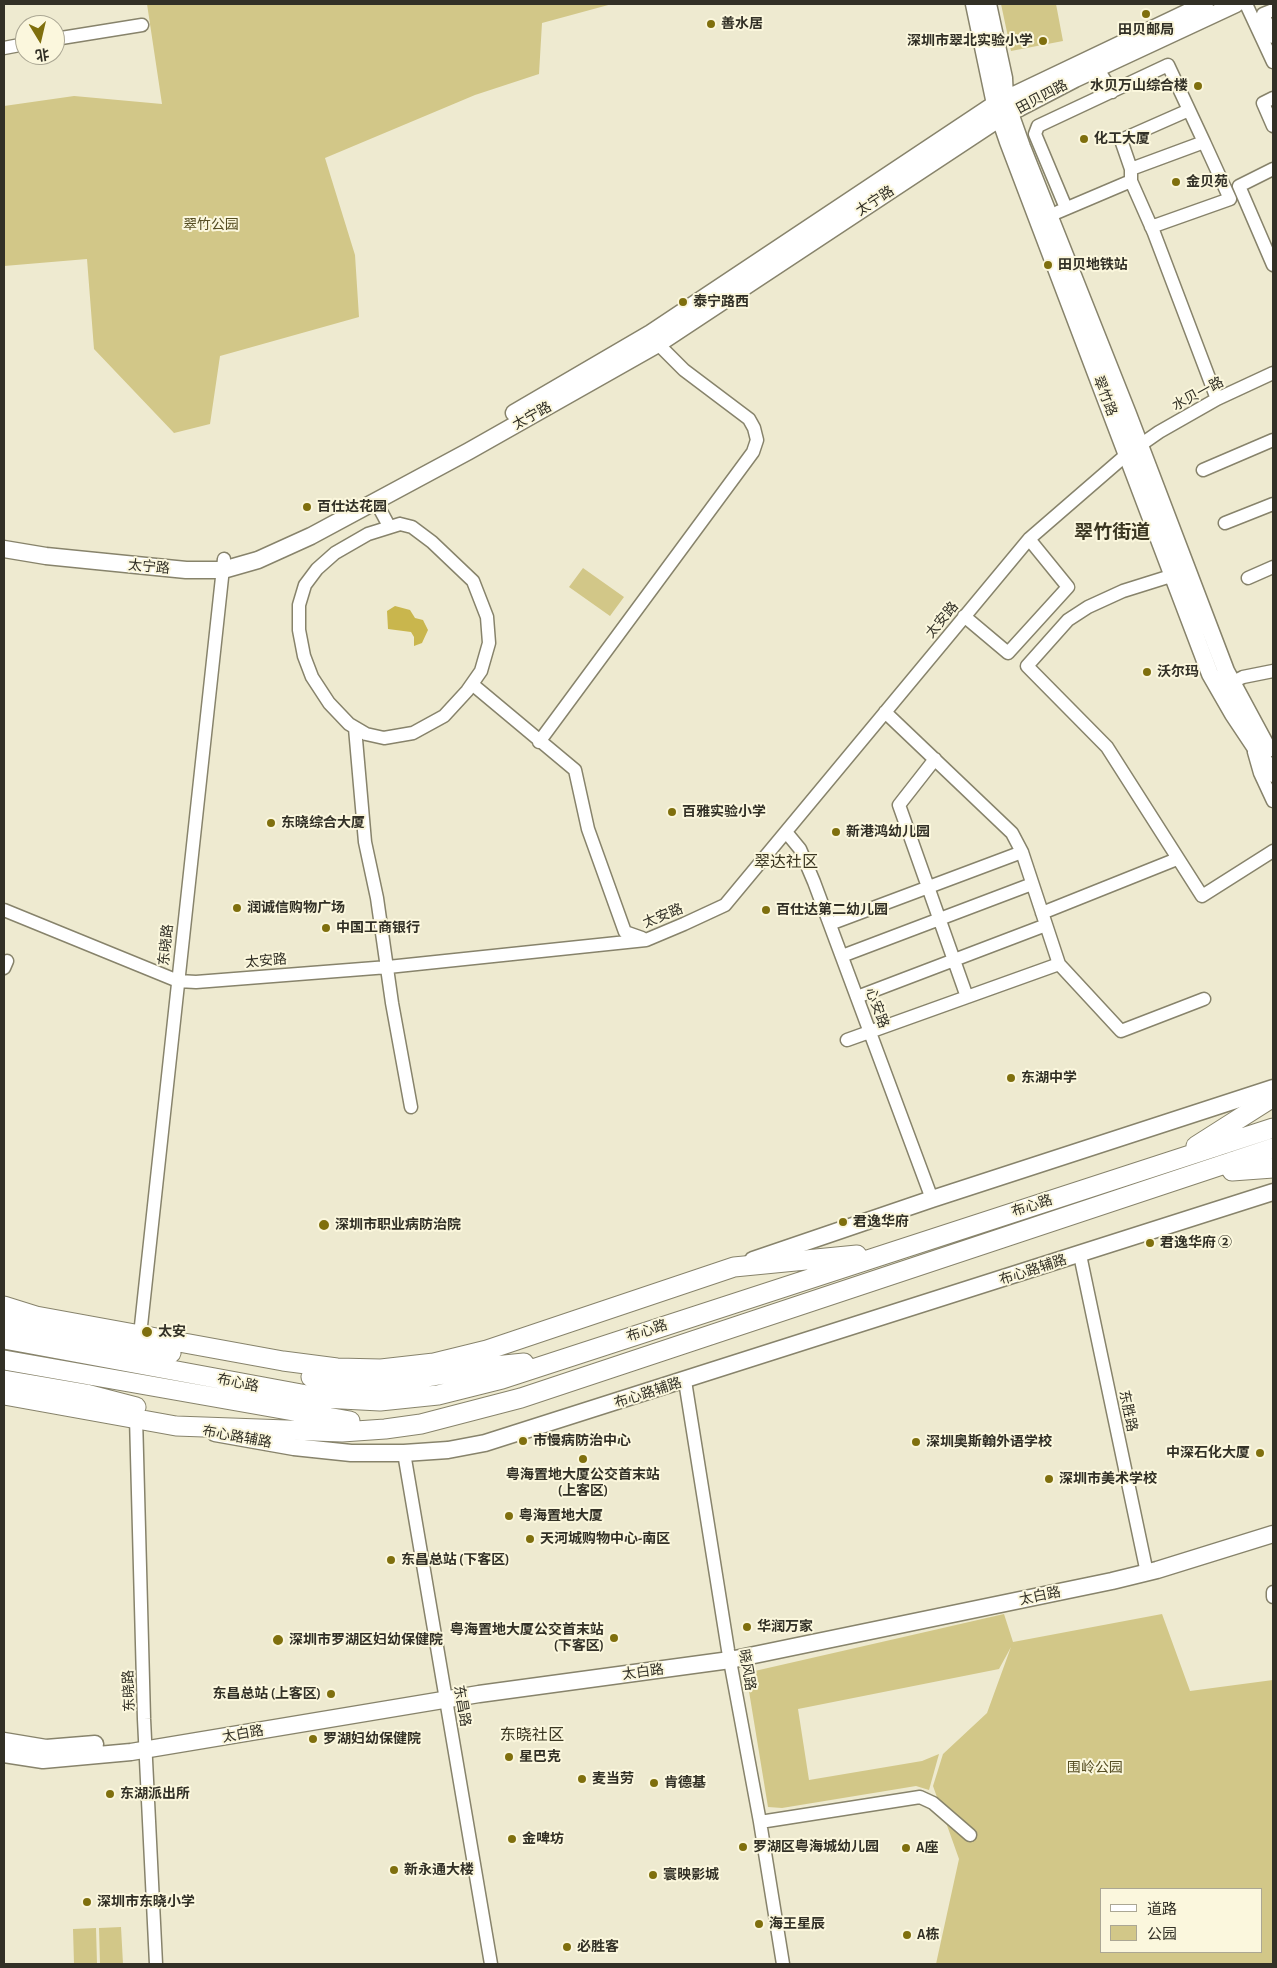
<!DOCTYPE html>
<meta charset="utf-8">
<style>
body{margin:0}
#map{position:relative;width:1277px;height:1968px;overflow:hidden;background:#eeead0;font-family:"Alegreya Sans","Noto Sans SC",sans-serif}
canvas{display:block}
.frame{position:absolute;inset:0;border:5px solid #323026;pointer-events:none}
.legend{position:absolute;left:1100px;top:1888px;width:162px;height:65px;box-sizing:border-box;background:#fbf7dd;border:1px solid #aba794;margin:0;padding:6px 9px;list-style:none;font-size:15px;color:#323026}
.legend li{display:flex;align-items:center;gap:10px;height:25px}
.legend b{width:25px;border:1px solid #aba794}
.north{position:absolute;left:15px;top:15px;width:50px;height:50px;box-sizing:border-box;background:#fbf7dd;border:1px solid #aba794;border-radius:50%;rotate:171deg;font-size:14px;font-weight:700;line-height:20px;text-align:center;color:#323026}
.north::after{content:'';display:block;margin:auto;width:18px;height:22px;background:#7f6f0d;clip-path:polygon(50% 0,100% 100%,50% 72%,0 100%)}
</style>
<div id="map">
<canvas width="1277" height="1968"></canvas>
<div class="frame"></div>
<ul class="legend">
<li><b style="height:6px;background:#fff"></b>道路</li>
<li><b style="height:14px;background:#d2c788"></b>公园</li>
</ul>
<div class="north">北</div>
</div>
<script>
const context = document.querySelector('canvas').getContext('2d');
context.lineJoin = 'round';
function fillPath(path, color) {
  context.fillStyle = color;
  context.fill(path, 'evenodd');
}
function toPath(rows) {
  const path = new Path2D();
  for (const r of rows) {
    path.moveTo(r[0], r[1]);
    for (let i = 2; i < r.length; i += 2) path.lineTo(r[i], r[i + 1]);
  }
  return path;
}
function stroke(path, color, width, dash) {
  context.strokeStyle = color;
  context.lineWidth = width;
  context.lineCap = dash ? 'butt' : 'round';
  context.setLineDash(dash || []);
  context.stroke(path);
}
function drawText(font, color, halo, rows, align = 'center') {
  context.font = font + ' "Alegreya Sans","Noto Sans SC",sans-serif';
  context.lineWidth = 4;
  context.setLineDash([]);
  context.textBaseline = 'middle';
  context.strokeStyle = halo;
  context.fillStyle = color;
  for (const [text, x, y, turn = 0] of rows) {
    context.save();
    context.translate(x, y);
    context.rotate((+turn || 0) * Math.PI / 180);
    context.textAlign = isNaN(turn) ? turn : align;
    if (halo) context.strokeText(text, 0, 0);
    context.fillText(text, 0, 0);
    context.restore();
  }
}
fillPath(toPath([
 [147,4,612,4,542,23,539,74,475,95,325,158,355,255,359,317,220,356,210,424,174,433,94,349,87,259,4,266,4,106,74,96,162,104],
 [1001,4,1056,4,1063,41,1011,51],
 [583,568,624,597,610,616,569,587],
 [1004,1614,1013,1642,1162,1614,1190,1691,1273,1680,1273,1964,936,1964,959,1859,933,1786,943,1754,987,1713,1011,1647,999,1669,798,1709,809,1780,922,1761,939,1754,929,1790,916,1786,782,1808,768,1807,746,1673],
 [1101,1889,1261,1889,1261,1952,1101,1952],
 [121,1927,123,1964,100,1964,99,1928],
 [96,1928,97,1964,74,1964,73,1929]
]), '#d2c788');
fillPath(toPath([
 [395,606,410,610,415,618,423,620,428,630,422,643,414,646,414,637,411,632,388,629,387,611]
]), '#c9b64d');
const minor = toPath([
 [1246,4,1273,62],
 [1273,10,1263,14,1273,37],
 [55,39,142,25],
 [4,48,25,44],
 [1098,69,1112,92],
 [1273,98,1263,103,1273,126],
 [1131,169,1121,140,1189,110],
 [1273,169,1239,186,1273,265],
 [1131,181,1154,233,1217,399],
 [1050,216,1058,212,1131,181,1131,169,1204,142,1168,65,1038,126,1035,134,1066,208],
 [1151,227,1230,199,1204,142],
 [1203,470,1273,440],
 [376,502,389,526],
 [1225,523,1273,504],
 [400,524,412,527,432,542,473,581,487,617,489,643,481,671,467,691,444,716,413,733,384,738,366,734,349,724,329,703,312,677,304,656,299,630,299,605,305,585,317,569,335,553,368,534,400,524],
 [1174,575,1123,591,1088,607,1068,620,1027,666,1107,747,1202,896,1273,851],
 [1248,578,1273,567],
 [964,616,1008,653,1068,587,1029,539],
 [1231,683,1243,677,1273,671],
 [472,684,575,770,588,829,625,932,642,938],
 [885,712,1012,833,1022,852,1059,964,1121,1031,1204,999],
 [355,728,365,842,377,898,392,1003,411,1107],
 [539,742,753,452,757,440,754,428,749,419,684,370,658,344],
 [1254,752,1260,773,1273,801],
 [935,759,899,805,967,997],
 [786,832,800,849,814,882,932,1199],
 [4,910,178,981,196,982,388,967,646,940,684,924,725,905,1029,539,1126,455,1159,432,1217,399,1273,373],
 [1042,913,1177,859],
 [830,924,1022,852],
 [842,956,1032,884],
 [4,968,7,961],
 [857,997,1046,925],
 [847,1040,1059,964],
 [1080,1255,1147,1573],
 [140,1335,224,559],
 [685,1381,728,1650,760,1822,783,1964],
 [136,1417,144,1719,156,1964],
 [404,1453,491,1964],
 [1273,1592,1273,1597],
 [760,1822,920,1797,933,1803,970,1835]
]);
const major = toPath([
 [974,4,995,104,1008,142,1210,674,1233,714,1273,774],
 [988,4,1004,78,1005,99,1022,147,1128,414,1226,671,1268,749],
 [514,413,651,333,995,104,1205,4],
 [4,549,46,556,186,570,223,570,258,560,311,536,469,451,658,344,1000,118,1075,79,1236,4],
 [753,1260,932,1199,1273,1088],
 [215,1433,294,1447,351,1453,404,1453,448,1450,485,1443,1273,1192],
 [4,1741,46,1748,95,1744],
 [4,1754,43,1760,131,1752,479,1694,730,1660,1112,1581,1157,1570,1273,1534]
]);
const highway = toPath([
 [1196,1146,1273,1097],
 [1232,1171,1273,1168],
 [4,1306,36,1316,283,1361,337,1368,381,1369,434,1363,487,1350,734,1267,857,1255],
 [4,1323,171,1353],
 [4,1339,323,1398,380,1401,438,1395,502,1379,1273,1128],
 [4,1360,350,1421],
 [311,1377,357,1384,393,1383,485,1367,524,1363],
 [4,1380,86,1394,136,1407],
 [4,1395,176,1426,342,1432,385,1429,421,1424,521,1398,1273,1148]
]);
stroke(minor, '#87836b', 15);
stroke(major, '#87836b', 19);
stroke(highway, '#87836b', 21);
stroke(minor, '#fff', 12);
stroke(major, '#fff', 16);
stroke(highway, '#fff', 19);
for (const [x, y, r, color] of [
 [1146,14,5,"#7f6f0d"],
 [711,24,5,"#7f6f0d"],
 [1043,41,5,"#7f6f0d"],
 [1198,86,5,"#7f6f0d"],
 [1084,139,5,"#7f6f0d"],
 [1176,182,5,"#7f6f0d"],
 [1048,265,5,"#7f6f0d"],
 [683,302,5,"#7f6f0d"],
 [307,507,5,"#7f6f0d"],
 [1147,672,5,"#7f6f0d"],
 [672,812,5,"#7f6f0d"],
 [271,823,5,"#7f6f0d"],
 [836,832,5,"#7f6f0d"],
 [237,908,5,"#7f6f0d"],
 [766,910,5,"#7f6f0d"],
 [326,928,5,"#7f6f0d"],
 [1011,1078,5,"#7f6f0d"],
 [843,1222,5,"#7f6f0d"],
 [324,1225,6,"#7f6f0d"],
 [1150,1243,5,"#7f6f0d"],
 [147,1332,6,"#7f6f0d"],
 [523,1441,5,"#7f6f0d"],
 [916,1442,5,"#7f6f0d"],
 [1260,1453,5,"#7f6f0d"],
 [583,1459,5,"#7f6f0d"],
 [1049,1479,5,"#7f6f0d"],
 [509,1516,5,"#7f6f0d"],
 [530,1539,5,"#7f6f0d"],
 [391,1560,5,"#7f6f0d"],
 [747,1627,5,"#7f6f0d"],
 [614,1638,5,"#7f6f0d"],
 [278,1640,6,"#7f6f0d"],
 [331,1694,5,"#7f6f0d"],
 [313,1739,5,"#7f6f0d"],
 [509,1757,5,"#7f6f0d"],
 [582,1779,5,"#7f6f0d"],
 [654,1783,5,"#7f6f0d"],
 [110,1794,5,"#7f6f0d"],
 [512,1839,5,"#7f6f0d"],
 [743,1847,5,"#7f6f0d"],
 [906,1848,5,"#7f6f0d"],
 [394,1870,5,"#7f6f0d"],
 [653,1875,5,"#7f6f0d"],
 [87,1902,5,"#7f6f0d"],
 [759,1924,5,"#7f6f0d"],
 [907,1935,5,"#7f6f0d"],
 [567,1947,5,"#7f6f0d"]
]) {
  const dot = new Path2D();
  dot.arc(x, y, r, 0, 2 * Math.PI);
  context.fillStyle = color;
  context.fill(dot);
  stroke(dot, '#fbf7dd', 2);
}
drawText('bold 14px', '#323026', '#fbf7dd', [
 ["善水居",721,24],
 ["田贝邮局",1146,30,"center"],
 ["深圳市翠北实验小学",1033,41,"right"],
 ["水贝万山综合楼",1188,86,"right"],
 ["化工大厦",1094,139],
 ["金贝苑",1186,182],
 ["田贝地铁站",1058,265],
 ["泰宁路西",693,302],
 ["百仕达花园",317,507],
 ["沃尔玛",1157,672],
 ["百雅实验小学",682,812],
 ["东晓综合大厦",281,823],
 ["新港鸿幼儿园",846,832],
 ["润诚信购物广场",247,908],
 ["百仕达第二幼儿园",776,910],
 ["中国工商银行",336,928],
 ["东湖中学",1021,1078],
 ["君逸华府",853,1222],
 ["深圳市职业病防治院",335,1225],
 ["君逸华府 ②",1160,1243],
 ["太安",158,1332],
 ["市慢病防治中心",533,1441],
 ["深圳奥斯翰外语学校",926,1442],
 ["中深石化大厦",1250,1453,"right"],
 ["粤海置地大厦公交首末站",583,1475,"center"],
 ["(上客区)",583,1491,"center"],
 ["深圳市美术学校",1059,1479],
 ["粤海置地大厦",519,1516],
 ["天河城购物中心-南区",540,1539],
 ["东昌总站 (下客区)",401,1560],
 ["华润万家",757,1627],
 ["粤海置地大厦公交首末站",604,1630,"right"],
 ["(下客区)",604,1646,"right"],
 ["深圳市罗湖区妇幼保健院",289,1640],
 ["东昌总站 (上客区)",321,1694,"right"],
 ["罗湖妇幼保健院",323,1739],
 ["星巴克",519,1757],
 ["麦当劳",592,1779],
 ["肯德基",664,1783],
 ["东湖派出所",120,1794],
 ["金啤坊",522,1839],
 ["罗湖区粤海城幼儿园",753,1847],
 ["A座",916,1848],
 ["新永通大楼",404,1870],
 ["寰映影城",663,1875],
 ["深圳市东晓小学",97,1902],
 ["海王星辰",769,1924],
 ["A栋",917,1935],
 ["必胜客",577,1947]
], 'left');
drawText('14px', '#323026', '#fbf7dd', [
 ["田贝四路",1042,97,-28],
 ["太宁路",875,201,-33],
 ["水贝一路",1198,394,-28],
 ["翠竹路",1105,396,69],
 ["太宁路",532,416,-29],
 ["太宁路",149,567,5],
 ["太安路",942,620,-50],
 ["太安路",663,916,-22],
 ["东晓路",166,945,-84],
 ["太安路",266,961,-5],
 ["心安路",877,1008,70],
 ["布心路",1032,1206,-18],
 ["布心路辅路",1033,1270,-18],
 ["布心路",647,1331,-18],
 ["布心路",238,1383,11],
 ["布心路辅路",648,1393,-18],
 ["东胜路",1128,1411,78],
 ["布心路辅路",237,1437,10],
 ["太白路",1040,1596,-12],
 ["晓风路",747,1670,80],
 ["太白路",643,1672,-8],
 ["东晓路",129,1691,-92],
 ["东昌路",462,1706,80],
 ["太白路",243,1734,-10]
]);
drawText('14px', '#564e23', '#fbf7dd', [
 ["翠竹公园",211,225],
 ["围岭公园",1095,1768]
]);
drawText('16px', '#3a3621', '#fbf7dd', [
 ["翠达社区",786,862],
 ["东晓社区",532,1735]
]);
drawText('bold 19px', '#3a3621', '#fbf7dd', [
 ["翠竹街道",1112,532]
]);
</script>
